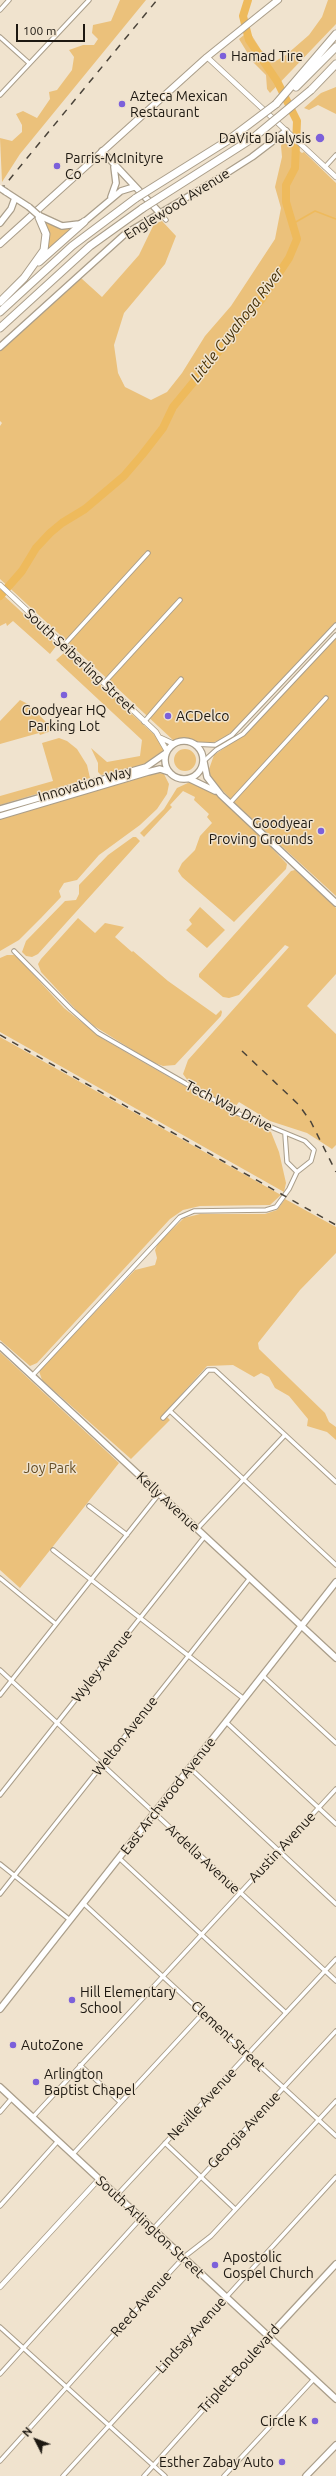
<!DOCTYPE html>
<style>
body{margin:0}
#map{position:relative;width:336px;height:2476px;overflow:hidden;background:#f0e3ce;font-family:Ubuntu,sans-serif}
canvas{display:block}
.north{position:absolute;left:16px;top:2420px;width:40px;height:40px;-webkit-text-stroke:3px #f0e3ce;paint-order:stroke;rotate:312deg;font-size:11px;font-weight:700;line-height:16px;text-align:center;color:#1d1811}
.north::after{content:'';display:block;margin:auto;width:14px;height:18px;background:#1d1811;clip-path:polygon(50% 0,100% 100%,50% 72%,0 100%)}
.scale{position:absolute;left:16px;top:24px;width:69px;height:18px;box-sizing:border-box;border:2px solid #1d1811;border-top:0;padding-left:5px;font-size:12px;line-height:14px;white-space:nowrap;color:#1d1811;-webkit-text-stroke:3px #f0e3ce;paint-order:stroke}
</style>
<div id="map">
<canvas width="336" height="2476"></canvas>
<div class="north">N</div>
<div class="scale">100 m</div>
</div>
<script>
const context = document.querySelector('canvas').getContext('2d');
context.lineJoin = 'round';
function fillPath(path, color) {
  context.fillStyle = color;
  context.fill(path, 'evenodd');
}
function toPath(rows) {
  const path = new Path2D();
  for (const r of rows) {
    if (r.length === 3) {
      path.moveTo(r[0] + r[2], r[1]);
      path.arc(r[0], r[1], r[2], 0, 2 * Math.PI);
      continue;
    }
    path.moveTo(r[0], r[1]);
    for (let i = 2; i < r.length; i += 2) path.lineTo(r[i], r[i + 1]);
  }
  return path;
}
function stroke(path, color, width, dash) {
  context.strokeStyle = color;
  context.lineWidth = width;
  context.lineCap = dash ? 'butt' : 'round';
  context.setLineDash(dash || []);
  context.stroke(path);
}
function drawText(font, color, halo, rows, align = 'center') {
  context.font = font + ' Ubuntu,sans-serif';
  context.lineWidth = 3;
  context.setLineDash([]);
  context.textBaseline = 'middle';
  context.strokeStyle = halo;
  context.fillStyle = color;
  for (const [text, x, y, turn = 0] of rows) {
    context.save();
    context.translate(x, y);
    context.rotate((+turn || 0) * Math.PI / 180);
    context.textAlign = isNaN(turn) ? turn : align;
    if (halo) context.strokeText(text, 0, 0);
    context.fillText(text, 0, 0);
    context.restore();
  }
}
fillPath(toPath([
 [120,0,146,0,20,154,2,182,0,138,12,141,22,132,22,125,16,114,23,111,37,118,50,99,49,92,57,90,72,70,74,57,69,50,83,45,94,45,98,39,92,33,93,25,111,21],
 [328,0,336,0,336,24,270,93,267,89,266,75,253,62,239,39,249,31,261,50,274,62,286,55,309,35,322,17],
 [336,87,336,114,318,105,309,110,304,108,321,93],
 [284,138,302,153,304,152,336,183,336,623,241,724,222,740,206,744,189,739,173,740,0,579,0,426,2,423,0,421,0,351,81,278,102,297,139,255,154,224,162,221,176,236,165,264,124,313,114,345,118,373,125,387,151,400,167,392,182,373,205,336,231,306,275,239,281,208,275,187,282,157,281,146],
 [44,220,74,226,47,252,48,235],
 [0,592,57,645,50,654,13,621,7,626,6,623,0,626],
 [336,637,336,896,241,809,215,783,208,772,214,755,245,734],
 [65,652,160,740,164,748,161,755,147,765,101,775,98,772,98,763,91,748,107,762,140,756,142,740,56,660],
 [20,700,28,704,54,730,40,735,39,733,0,744,0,721],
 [59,738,67,741,77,749,87,765,90,778,0,805,0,796,53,781,42,743],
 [185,760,11],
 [154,772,164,774,169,784,167,794,157,809,140,825,99,855,77,880,64,883,59,891,61,897,41,918,19,940,0,951,0,819],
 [190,782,211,789,245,820,287,864,286,869,234,922,182,877,178,871,182,863,195,850,200,836,212,823,207,817,209,814,194,800,195,797,183,791,170,805,172,807,144,837,140,833,164,809,177,788],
 [133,837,136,837,140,841,38,954,32,957,26,956,22,952,26,941,65,901,76,900,79,894,79,885,108,855],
 [295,870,336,908,336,974,307,1006,336,1034,336,1145,332,1149,307,1133,270,1121,239,1102,235,1107,227,1105,188,1081,183,1074,188,1060,289,947,285,945,239,995,229,998,223,997,199,977,199,974,291,871],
 [200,907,225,930,207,948,186,930,192,924,189,920],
 [78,918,95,933,105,923,124,927,115,937,132,952,133,951,168,981,216,1015,221,1010,222,1012,221,1016,175,1065,163,1066,152,1062,94,1026,79,1013,41,972,38,964,41,959],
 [7,955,14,955,20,960,64,1008,103,1039,226,1110,271,1132,279,1152,286,1183,284,1192,0,1032,0,958],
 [0,1037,281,1195,270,1205,200,1206,183,1210,170,1219,37,1363,30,1366,0,1340],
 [285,1199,336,1227,336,1253,300,1290,258,1343,259,1349,325,1413,329,1422,336,1427,336,1440,327,1432,307,1426,308,1419,289,1396,275,1388,269,1377,261,1373,254,1377,233,1365,207,1366,164,1414,170,1420,131,1459,42,1380,39,1371,135,1270,155,1265,157,1258,155,1250,158,1243,184,1218,200,1214,265,1214,277,1210],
 [0,1352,119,1463,20,1588,0,1570]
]), '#ebc17b');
stroke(toPath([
 [294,223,315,211,336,219]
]), '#eeba5c', 1.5);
stroke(toPath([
 [0,596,22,571,36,548,50,533,62,523,85,509,124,476,142,455,163,428,173,407,261,300,289,258,297,239,286,202,286,185,295,168,297,121,277,81,249,40,243,16,248,0]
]), '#eeba5c', 8);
const minor = toPath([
 [0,10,9,0],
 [0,37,29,63],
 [0,95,89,0],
 [325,167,336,155],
 [160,213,166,220],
 [64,645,148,553],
 [104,683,180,600],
 [144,722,181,679],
 [194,744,215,745,232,735,336,625],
 [204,761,216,750,243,734,336,635],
 [230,803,326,698],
 [14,951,71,1009,98,1033,237,1113,305,1141,314,1150,311,1161,297,1172,289,1189,276,1207,266,1210,194,1211,180,1217,32,1376],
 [285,1134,287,1162,297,1172],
 [170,1411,336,1565],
 [163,1418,208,1370,215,1370,336,1482],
 [89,1506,127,1535],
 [197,1529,285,1435],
 [53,1550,244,1699],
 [0,1578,56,1624],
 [0,1670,336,1981],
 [262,1675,336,1743],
 [0,1695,159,1494],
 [226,1722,336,1824],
 [190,1768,336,1904],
 [0,1795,205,1536],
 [119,1858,286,2013],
 [0,1864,70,1920],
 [0,1894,250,1578],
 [83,1903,336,2136],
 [80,2065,120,2102],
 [0,2112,12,2098],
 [33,2117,336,1789],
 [165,2143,235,2209],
 [73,2154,203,2013],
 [117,2195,336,1959],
 [0,2206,58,2141],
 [153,2229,336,2031],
 [0,2327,165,2476],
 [0,2374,141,2218],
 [0,2461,171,2271,184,2257,211,2236,336,2101],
 [63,2476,336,2177],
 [144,2476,269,2336],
 [224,2476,314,2379]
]);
const tertiary = toPath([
 [207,57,336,177],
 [0,585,156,732,167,751],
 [161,738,174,744],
 [0,2287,99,2179]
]);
const secondary = toPath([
 [102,151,159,212],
 [6,192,29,207],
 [111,197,116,183,114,167],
 [38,215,62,226,79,224,84,222,121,191,134,187],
 [0,223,11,209,15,198],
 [0,347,125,234,216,180,252,157,286,131],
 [184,760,19],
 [204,762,207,777,221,795,336,903],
 [190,779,215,791],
 [0,809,146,767,166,753],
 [0,816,148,772,160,769,169,772],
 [0,1346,336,1658],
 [0,2009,336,1582],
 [0,2087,336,2399],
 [269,2336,336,2264],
 [306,2476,336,2445]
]);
const primary = toPath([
 [0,244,207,57,278,0]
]);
const motorway = toPath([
 [296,87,336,47],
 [311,90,336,64],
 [276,104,336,34],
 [39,262,84,222],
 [0,302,24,278,44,250,46,234,38,215],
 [0,312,72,246,136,198],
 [0,328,90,246,143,208]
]);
stroke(minor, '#aa9e8a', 5.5);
stroke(tertiary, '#aa9e8a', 6);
stroke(secondary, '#aa9e8a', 8);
stroke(primary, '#aa9e8a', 8);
stroke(motorway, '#aa9e8a', 9);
stroke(minor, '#fff', 3.5);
stroke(tertiary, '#fff', 4.5);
stroke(secondary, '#fff', 5.5);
stroke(primary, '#fff', 6);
stroke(motorway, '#fff', 7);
stroke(toPath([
 [0,191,157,0],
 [0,1035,336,1225],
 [242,1051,299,1105,311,1122,336,1172]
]), '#4b443a', 1.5, [7, 7]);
const secondaryBridge = toPath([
 [0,188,6,192],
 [29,207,38,215]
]);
const motorwayBridge = toPath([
 [136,198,227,141,276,104],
 [143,208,253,138,311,90]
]);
stroke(secondaryBridge, '#aa9e8a', 8, []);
stroke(motorwayBridge, '#aa9e8a', 9, []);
stroke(secondaryBridge, '#fff', 5.5);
stroke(motorwayBridge, '#fff', 7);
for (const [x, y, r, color] of [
 [223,56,4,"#7c60da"],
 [122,104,4,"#7c60da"],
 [320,138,5,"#7c60da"],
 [57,166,4,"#7c60da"],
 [64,695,4,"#7c60da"],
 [168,716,4,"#7c60da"],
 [321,831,4,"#7c60da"],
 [72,2000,4,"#7c60da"],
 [13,2045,4,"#7c60da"],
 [36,2082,4,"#7c60da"],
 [215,2265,4,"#7c60da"],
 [315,2421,4,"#7c60da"],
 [282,2462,4,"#7c60da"]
]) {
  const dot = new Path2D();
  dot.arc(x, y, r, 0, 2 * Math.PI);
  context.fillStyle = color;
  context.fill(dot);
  stroke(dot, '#f0e3ce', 1.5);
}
drawText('14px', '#1d1811', '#f0e3ce', [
 ["Hamad Tire",231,56],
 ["Azteca Mexican",130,96],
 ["Restaurant",130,112],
 ["DaVita Dialysis",311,138,"right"],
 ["Parris-McInityre",65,158],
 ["Co",65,174],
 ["Goodyear HQ",64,710,"center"],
 ["Parking Lot",64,726,"center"],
 ["ACDelco",176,716],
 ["Goodyear",313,823,"right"],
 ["Proving Grounds",313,839,"right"],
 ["Hill Elementary",80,1992],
 ["School",80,2008],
 ["AutoZone",21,2045],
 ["Arlington",44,2074],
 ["Baptist Chapel",44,2090],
 ["Apostolic",223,2257],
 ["Gospel Church",223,2273],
 ["Circle K",307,2421,"right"],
 ["Esther Zabay Auto",274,2462,"right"]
], 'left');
drawText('14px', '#1d1811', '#f0e3ce', [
 ["Englewood Avenue",177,204,-32],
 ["South Seiberling Street",80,661,43],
 ["Innovation Way",85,784,-16],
 ["Tech Way Drive",229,1106,27],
 ["Kelly Avenue",168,1502,43],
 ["Wyley Avenue",102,1666,-52],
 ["Welton Avenue",125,1736,-52],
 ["East Archwood Avenue",168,1796,-52],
 ["Austin Avenue",282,1847,-47],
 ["Ardella Avenue",203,1859,43],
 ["Clement Street",228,2036,43],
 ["Neville Avenue",202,2104,-47],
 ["Georgia Avenue",244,2130,-47],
 ["South Arlington Street",150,2227,43],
 ["Reed Avenue",141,2304,-48],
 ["Lindsay Avenue",191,2335,-48],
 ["Triplett Boulevard",239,2369,-48]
]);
drawText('14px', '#624c25', '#f0e3ce', [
 ["Joy Park",50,1468]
]);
drawText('italic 15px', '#442f05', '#f0e3ce', [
 ["Little Cuyahoga River",237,325,-52]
]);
</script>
